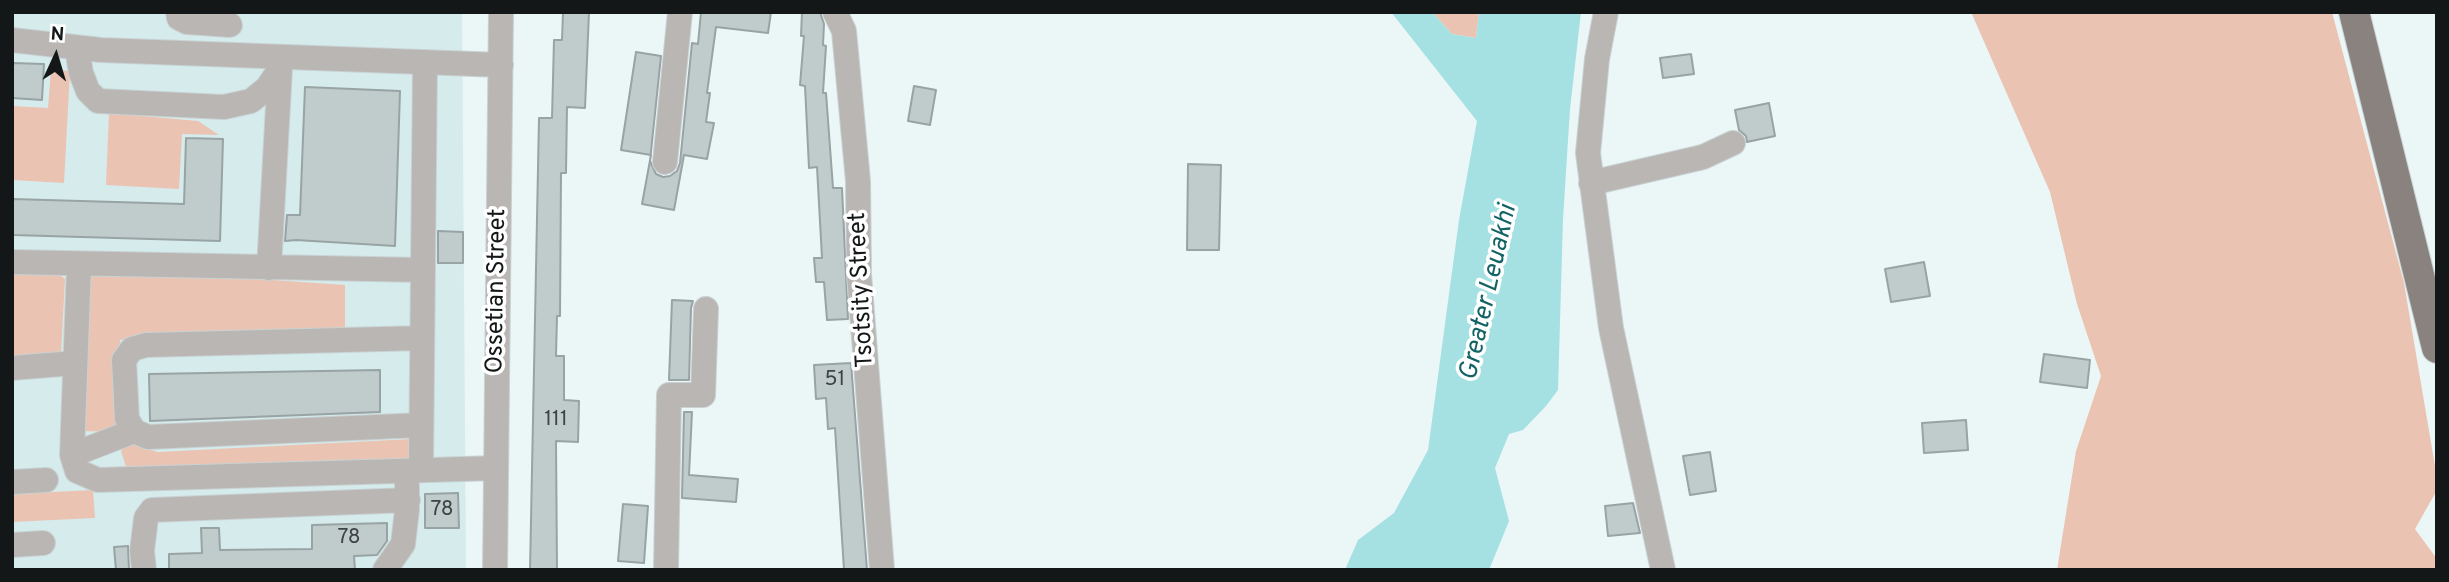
<!DOCTYPE html>
<style>
body{margin:0}
#map{position:relative;width:2449px;height:582px;overflow:hidden;background:#ebf6f7;font-family:Overpass,sans-serif}
canvas{display:block}
.frame{position:absolute;inset:0;border:14px solid #131717;pointer-events:none}
.north{position:absolute;left:21px;top:21px;width:70px;height:70px;-webkit-text-stroke:5px #fff;paint-order:stroke;rotate:4deg;font-size:19px;font-weight:700;line-height:28px;text-align:center;color:#131717}
.north::after{content:'';display:block;margin:auto;width:24px;height:32px;background:#131717;clip-path:polygon(50% 0,100% 100%,50% 72%,0 100%)}
</style>
<div id="map">
<canvas width="2449" height="582"></canvas>
<div class="frame"></div>
<div class="north">N</div>
</div>
<script>
const context = document.querySelector('canvas').getContext('2d');
context.lineJoin = 'round';
function fillPath(path, color) {
  context.fillStyle = color;
  context.fill(path, 'evenodd');
}
function toPath(rows) {
  const path = new Path2D();
  for (const r of rows) {
    path.moveTo(r[0], r[1]);
    for (let i = 2; i < r.length; i += 2) path.lineTo(r[i], r[i + 1]);
  }
  return path;
}
function stroke(path, color, width, dash) {
  context.strokeStyle = color;
  context.lineWidth = width;
  context.lineCap = dash ? 'butt' : 'round';
  context.setLineDash(dash || []);
  context.stroke(path);
}
function drawText(font, color, halo, rows, align = 'center') {
  context.font = font + ' Overpass,sans-serif';
  context.lineWidth = 7;
  context.setLineDash([]);
  context.textBaseline = 'middle';
  context.strokeStyle = halo;
  context.fillStyle = color;
  for (const [text, x, y, turn = 0] of rows) {
    context.save();
    context.translate(x, y);
    context.rotate((+turn || 0) * Math.PI / 180);
    context.textAlign = isNaN(turn) ? turn : align;
    if (halo) context.strokeText(text, 0, 0);
    context.fillText(text, 0, 0);
    context.restore();
  }
}
fillPath(toPath([
 [12,12,462,12,466,570,12,570]
]), '#d6ebec');
fillPath(toPath([
 [1432,12,1479,12,1476,38,1452,34],
 [1971,12,2332,12,2404,283,2437,478,2437,490,2415,529,2437,559,2437,570,2057,570,2076,451,2101,376,2077,304,2050,192],
 [51,70,70,71,64,183,12,180,12,106,48,108],
 [109,113,198,121,219,135,182,134,179,189,106,185],
 [97,268,345,285,345,329,120,340,117,425,113,432,82,431,86,280],
 [12,269,55,271,65,279,61,355,12,358],
 [412,439,409,459,126,467,121,451,124,445,130,442,146,443,151,450,158,452],
 [93,490,95,518,12,522,12,494]
]), '#ebc3b2');
fillPath(toPath([
 [1391,12,1432,12,1452,34,1476,38,1479,12,1581,12,1570,109,1563,219,1558,390,1546,406,1523,430,1509,434,1495,468,1509,521,1489,570,1345,570,1358,540,1394,513,1428,450,1459,220,1477,121]
]), '#a5e0e2');
const building = toPath([
 [563,12,589,12,585,108,567,107,566,173,561,173,560,316,557,316,556,356,564,356,564,400,579,401,578,442,556,441,557,570,530,570,539,118,552,118,554,40,562,40,563,12],
 [701,12,771,12,768,33,716,27,707,93,710,93,706,122,714,123,707,159,684,155,674,210,642,204,651,155,621,150,636,52,661,56,650,161,656,174,663,177,670,176,677,171,680,163,692,43,698,44,701,12],
 [802,12,820,12,824,24,823,45,826,46,823,93,826,93,833,188,842,188,848,319,827,320,824,282,816,282,814,258,822,258,817,167,809,168,805,86,800,85,804,36,801,36,802,12],
 [1691,54,1694,74,1663,78,1660,58,1691,54],
 [12,63,44,64,42,100,12,98,12,63],
 [914,86,936,90,930,125,908,121,914,86],
 [305,87,400,91,395,246,296,240,285,241,287,215,300,215,305,87],
 [1769,103,1775,136,1747,142,1746,136,1739,130,1735,110,1769,103],
 [186,138,223,139,220,241,12,235,12,199,184,204,186,138],
 [1188,164,1221,165,1219,250,1187,250,1188,164],
 [438,231,463,232,463,263,438,263,438,231],
 [1924,262,1930,296,1891,302,1885,269,1924,262],
 [672,300,693,301,691,308,689,380,669,380,672,300],
 [2044,354,2090,360,2087,388,2040,382,2044,354],
 [851,363,867,570,844,570,835,428,828,429,826,398,816,399,814,365,851,363],
 [380,370,380,412,150,421,149,374,380,370],
 [684,412,692,412,689,475,738,479,736,502,682,498,684,412],
 [1966,420,1968,450,1924,453,1922,423,1966,420],
 [1710,452,1716,491,1690,495,1683,456,1710,452],
 [458,493,459,528,425,528,425,494,458,493],
 [1633,503,1640,533,1608,536,1605,506,1633,503],
 [623,504,648,506,644,563,618,561,623,504],
 [387,523,387,541,377,555,354,556,355,570,169,570,169,554,202,553,201,528,219,528,220,550,312,549,312,525,387,523],
 [128,546,129,570,116,570,114,547,128,546]
]);
fillPath(building, '#c0cbcc');
stroke(building, '#98a3a4', 2);
const minor = toPath([
 [178,12,179,18,187,22,230,25],
 [835,12,844,31,858,181,859,274,882,570],
 [1606,12,1597,59,1588,153,1611,328,1663,570],
 [12,40,101,50,501,65],
 [77,48,81,73,88,91,98,101,224,107,251,101,267,88,280,69],
 [665,162,680,12],
 [1591,183,1703,157,1733,143],
 [12,262,422,270],
 [79,264,72,455,77,471,98,480,496,468],
 [269,268,280,69],
 [12,368,74,363],
 [421,425,148,437,134,431,127,419,124,360,132,349,146,345,422,338],
 [72,455,134,431],
 [421,470,425,62],
 [12,482,46,480],
 [12,545,43,543],
 [144,570,142,551,146,518,152,510,408,500],
 [385,570,403,544,407,510,407,485],
 [495,570,501,12],
 [666,570,669,395,703,395,706,309]
]);
const major = toPath([
 [2354,12,2437,348]
]);
stroke(minor, '#c8d2d3', 26);
stroke(major, '#c8d2d3', 32);
stroke(minor, '#bab6b4', 24);
stroke(major, '#8a827f', 30);
drawText('21px', '#3e4444', null, [
 ["51",835,381],
 ["111",556,421],
 ["78",442,511],
 ["78",349,539]
]);
drawText('24px', '#131717', '#fff', [
 ["Tsotsity Street",863,290,-93],
 ["Ossetian Street",498,291,-89]
]);
drawText('italic 26px', '#136366', '#fff', [
 ["Greater Leuakhi",1490,293,-77]
]);
</script>
